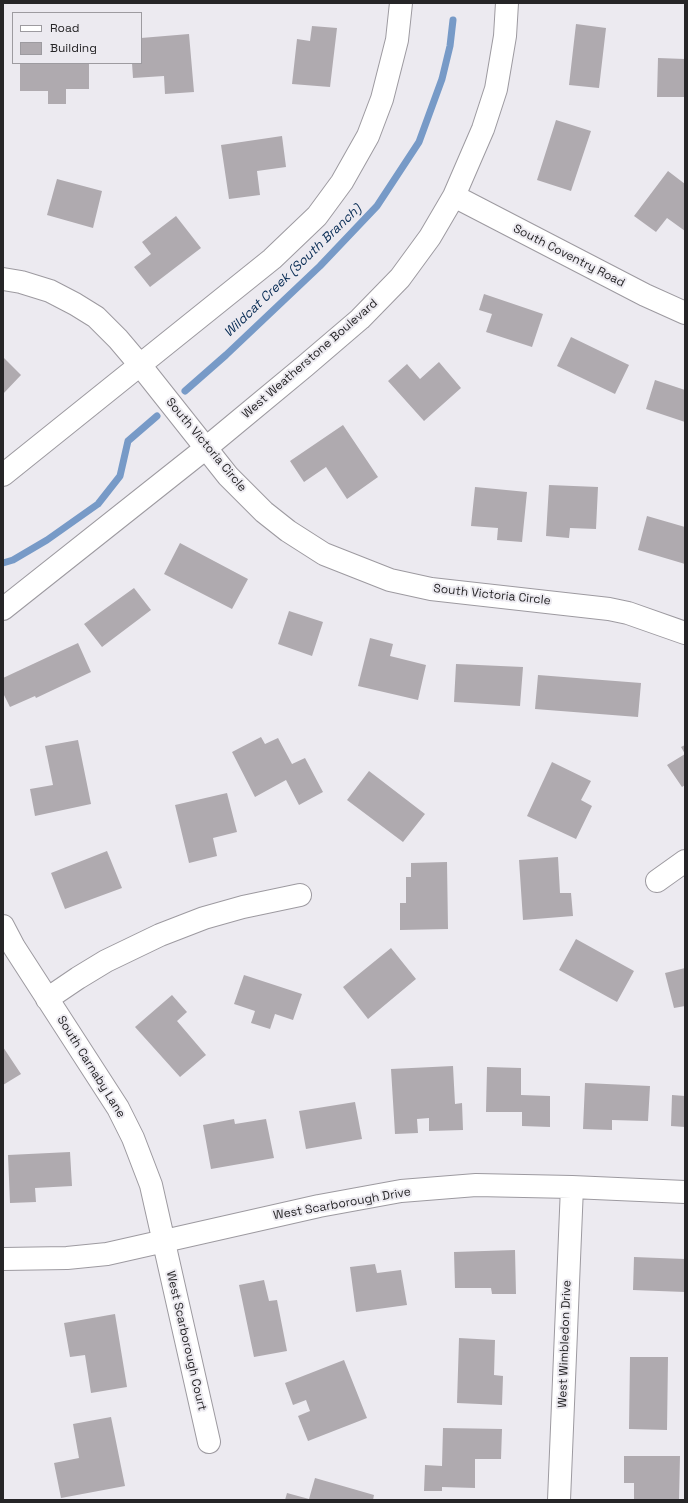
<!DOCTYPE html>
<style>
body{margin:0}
#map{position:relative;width:688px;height:1503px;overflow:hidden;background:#eceaf0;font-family:"Space Grotesk",sans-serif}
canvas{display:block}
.frame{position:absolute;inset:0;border:4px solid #262527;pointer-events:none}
.legend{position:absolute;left:12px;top:12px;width:130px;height:52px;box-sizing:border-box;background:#eceaf0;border:1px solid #9d9ba0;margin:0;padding:5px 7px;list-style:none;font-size:12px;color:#262527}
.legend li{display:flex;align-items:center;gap:8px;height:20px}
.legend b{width:20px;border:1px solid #9d9ba0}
</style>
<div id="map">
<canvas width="688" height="1503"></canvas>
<div class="frame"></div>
<ul class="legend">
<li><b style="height:5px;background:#fff"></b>Road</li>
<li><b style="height:11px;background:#afaaaf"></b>Building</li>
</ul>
</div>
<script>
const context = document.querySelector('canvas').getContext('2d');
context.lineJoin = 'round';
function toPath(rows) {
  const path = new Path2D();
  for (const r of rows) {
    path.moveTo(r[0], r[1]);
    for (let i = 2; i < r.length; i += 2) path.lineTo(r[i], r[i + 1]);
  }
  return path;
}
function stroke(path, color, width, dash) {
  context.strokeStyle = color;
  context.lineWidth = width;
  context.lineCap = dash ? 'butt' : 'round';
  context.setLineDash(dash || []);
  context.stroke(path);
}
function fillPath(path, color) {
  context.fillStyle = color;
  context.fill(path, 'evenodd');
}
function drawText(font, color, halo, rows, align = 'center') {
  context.font = font + ' "Space Grotesk",sans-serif';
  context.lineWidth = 4;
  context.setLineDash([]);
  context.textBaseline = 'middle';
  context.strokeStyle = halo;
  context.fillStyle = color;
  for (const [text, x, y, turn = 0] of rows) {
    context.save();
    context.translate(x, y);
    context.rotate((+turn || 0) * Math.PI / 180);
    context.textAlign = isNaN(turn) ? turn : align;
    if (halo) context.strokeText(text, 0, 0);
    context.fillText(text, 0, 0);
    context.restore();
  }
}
stroke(toPath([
 [185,391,226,355,320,266,377,206,419,142,442,79,450,46,453,20],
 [3,563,13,560,47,540,98,504,120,476,128,441,157,416]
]), '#779ac7', 7);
fillPath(toPath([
 [576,24,606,28,599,88,569,85],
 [312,26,337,28,330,87,292,84,297,39,310,41],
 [189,34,194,92,165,94,164,76,133,78,132,63,141,63,141,38],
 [658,58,685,59,685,97,657,97],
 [20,63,89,63,89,89,66,89,66,104,48,104,48,91,20,91],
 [556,120,591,131,571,191,537,180],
 [282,136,286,167,257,171,260,195,229,199,221,145],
 [668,171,685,184,685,231,667,218,656,232,634,216],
 [57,179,102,191,93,228,47,215],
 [176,216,201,248,150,287,134,267,151,254,142,242],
 [484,294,543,314,532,347,486,332,492,314,479,310],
 [571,337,629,365,615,394,557,366],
 [3,357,21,375,3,394],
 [439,362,461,388,424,421,388,381,407,364,420,379],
 [655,380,685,390,685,422,646,409],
 [343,425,378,477,347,499,326,467,304,482,290,461],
 [549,485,598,487,596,529,570,528,569,538,546,536],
 [475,487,527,492,522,542,497,540,498,528,471,526],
 [647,516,685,527,685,564,638,550],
 [180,543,248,579,232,609,164,574],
 [134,588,151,610,102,647,84,624],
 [289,611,323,622,312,656,278,644],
 [370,638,393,644,390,656,426,665,418,700,358,686],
 [78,643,91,672,36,698,35,696,10,707,3,693,3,678],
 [456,664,523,667,520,706,454,702],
 [538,675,641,683,638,717,535,709],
 [261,737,265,744,278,738,292,764,305,758,323,792,299,805,286,780,255,797,232,752],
 [78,740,91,804,35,816,30,789,53,785,45,746],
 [685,745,685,785,682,787,667,765,685,754,681,747],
 [552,762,591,781,581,800,592,806,576,839,527,816],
 [369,771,425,814,403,842,347,800],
 [227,793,237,832,213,838,217,856,189,863,175,805],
 [107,851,122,888,65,909,51,873],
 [558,857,560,893,571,893,573,916,523,920,519,860],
 [447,862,448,929,400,930,400,903,406,903,406,877,411,877,411,863],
 [576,939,634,971,617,1002,559,970],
 [391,948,416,979,368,1019,343,987],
 [685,968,685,1006,674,1008,665,973],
 [244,975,302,994,293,1020,275,1014,270,1029,251,1023,255,1011,234,1004],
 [172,995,187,1012,177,1021,206,1055,180,1077,135,1027],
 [3,1047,21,1074,3,1085],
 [453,1066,455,1104,462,1103,463,1130,429,1131,429,1118,417,1119,418,1133,395,1134,391,1069],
 [487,1067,521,1068,521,1095,550,1096,550,1127,522,1126,522,1112,486,1112],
 [585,1083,650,1086,648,1121,612,1120,612,1130,583,1129],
 [672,1095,685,1096,685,1127,671,1126],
 [355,1102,362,1139,306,1149,299,1111],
 [234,1119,235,1124,266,1119,274,1158,211,1169,203,1125],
 [70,1152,72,1186,35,1188,36,1202,10,1203,8,1155],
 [515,1250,516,1294,492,1294,491,1288,455,1288,454,1252],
 [634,1257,685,1259,685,1292,633,1290],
 [375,1264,377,1273,401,1270,407,1305,356,1312,350,1267],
 [264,1280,269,1301,277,1300,287,1351,254,1357,239,1285],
 [115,1314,127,1387,91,1393,85,1355,70,1357,64,1323],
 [459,1338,495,1340,494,1375,503,1376,502,1405,457,1403],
 [630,1357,668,1357,667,1430,629,1429],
 [344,1360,367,1418,308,1441,298,1416,310,1411,306,1400,293,1405,285,1383],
 [111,1417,125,1486,61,1498,54,1463,79,1458,73,1424],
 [443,1428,502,1429,501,1459,475,1459,475,1488,442,1487,442,1491,424,1491,425,1465,442,1466],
 [624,1456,680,1456,679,1500,634,1500,634,1483,624,1483],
 [315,1478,374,1495,373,1500,285,1500,287,1493,309,1499]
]), '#afaaaf');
const minor = toPath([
 [454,196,645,295,685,313],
 [3,279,21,282,50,291,75,304,96,317,118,339,140,365,228,476,264,512,288,531,324,554,390,580,431,589,609,609,628,613,685,633],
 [3,475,272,259,317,216,342,182,368,136,382,99,397,40,401,3],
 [3,609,206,448,305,366,360,319,400,278,430,237,454,196,483,129,496,89,505,36,507,3],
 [657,881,685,861],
 [3,926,14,947,118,1108,133,1138,151,1185,209,1442],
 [47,999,78,978,106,961,160,935,204,918,243,907,300,895],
 [3,1259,67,1258,107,1254,319,1206,401,1191,476,1185,572,1187,685,1192],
 [559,1500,572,1187]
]);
stroke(minor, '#9d9aa0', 24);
stroke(minor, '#fff', 22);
drawText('12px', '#262527', '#eceaf0', [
 ["South Coventry Road",569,256,27],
 ["West Weatherstone Boulevard",310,359,-41],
 ["South Victoria Circle",206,445,50],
 ["South Victoria Circle",492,595,6],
 ["South Carnaby Lane",91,1067,58],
 ["West Scarborough Drive",342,1204,-10],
 ["West Scarborough Court",186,1341,77],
 ["West Wimbledon Drive",565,1344,-88]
]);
drawText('italic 13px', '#052a53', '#eceaf0', [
 ["Wildcat Creek (South Branch)",293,271,-44]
]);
</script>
